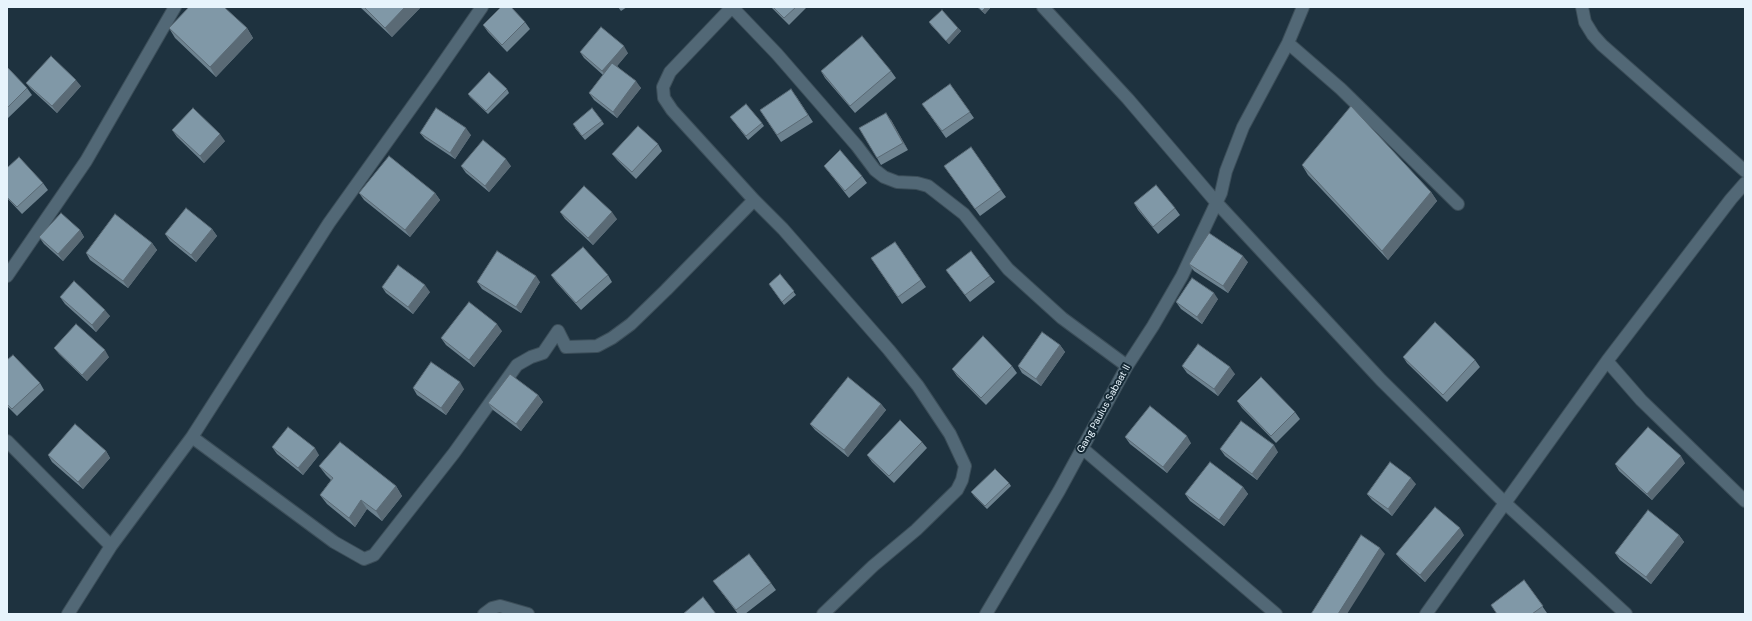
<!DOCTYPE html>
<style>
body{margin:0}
#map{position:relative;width:1752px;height:621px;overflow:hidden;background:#1e323f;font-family:"DM Sans",sans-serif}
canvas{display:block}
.frame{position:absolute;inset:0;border:8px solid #e7f4fc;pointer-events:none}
</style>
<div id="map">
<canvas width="1752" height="621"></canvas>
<div class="frame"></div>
</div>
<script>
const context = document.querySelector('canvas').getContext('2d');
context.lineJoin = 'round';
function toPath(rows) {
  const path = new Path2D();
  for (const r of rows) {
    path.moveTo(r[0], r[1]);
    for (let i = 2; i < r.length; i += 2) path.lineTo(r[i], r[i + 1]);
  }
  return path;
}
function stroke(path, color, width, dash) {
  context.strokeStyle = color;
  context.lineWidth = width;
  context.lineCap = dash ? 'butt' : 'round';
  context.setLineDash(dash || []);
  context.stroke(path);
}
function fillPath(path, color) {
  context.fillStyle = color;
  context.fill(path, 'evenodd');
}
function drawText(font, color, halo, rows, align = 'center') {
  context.font = font + ' "DM Sans",sans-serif';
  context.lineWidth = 4;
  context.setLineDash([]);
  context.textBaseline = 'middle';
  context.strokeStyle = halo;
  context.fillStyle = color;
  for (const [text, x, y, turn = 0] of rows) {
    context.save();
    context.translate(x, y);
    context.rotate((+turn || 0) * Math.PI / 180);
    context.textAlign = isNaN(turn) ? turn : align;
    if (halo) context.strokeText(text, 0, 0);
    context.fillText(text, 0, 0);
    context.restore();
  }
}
const minor = toPath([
 [732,7,670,72,663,87,664,98,672,110,754,200,783,229,889,350,918,386,950,434,965,466,962,480,957,490,916,530,873,566,823,614],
 [732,7,777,54,857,146,875,170,884,177,897,182,917,183,928,186,964,214,1008,269,1062,318,1127,366],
 [1043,7,1128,99,1216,202,1381,380,1505,503,1607,361,1731,199,1745,183],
 [1582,7,1585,22,1593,35,1602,45,1745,171],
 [1288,43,1341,89,1458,204],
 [7,276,86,161,175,7],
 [1607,361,1641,400,1745,501],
 [192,437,334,542,364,559,374,555,454,453,517,365,531,357,543,353,558,331,566,347,597,346,612,338,631,324,666,290,754,200],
 [7,441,111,546,192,437,329,223,434,76,482,7],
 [1082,448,1276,614],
 [68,614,111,546],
 [484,614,492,608,500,606,528,614],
 [986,614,1059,491,1127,366,1153,326,1182,276,1221,193,1226,171,1243,127,1288,43,1303,7],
 [1426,614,1505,503,1626,614]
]);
stroke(minor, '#3c4e59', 14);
stroke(minor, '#526876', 12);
fillPath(toPath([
 [360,7,421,7,392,37],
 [618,7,627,7,621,11],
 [771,7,806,7,806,8,789,25],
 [977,7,991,7,985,14],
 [525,22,530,29,507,52,488,32,483,25],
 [929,22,958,28,961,31,949,44,931,25],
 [169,28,247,28,253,38,216,77,175,38],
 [580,52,628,53,617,66,641,88,617,118,594,100,589,93,603,75,584,58],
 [7,67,27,88,32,95,7,119],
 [821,71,891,71,896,78,855,113,825,78],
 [26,83,81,86,57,113,31,89],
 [950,84,974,118,946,138,922,104],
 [507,89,509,93,488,114,470,97,468,94],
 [796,96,813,122,781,142,760,110],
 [730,117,762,123,764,126,748,140],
 [891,120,908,150,881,165,877,158],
 [602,121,604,124,585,140,575,128],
 [172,130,225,141,204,163,177,137],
 [420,133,471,135,455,159,425,139],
 [658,144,662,151,636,179,617,160,612,154],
 [1302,165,1431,192,1437,201,1388,260,1308,175],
 [461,166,511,166,489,192,466,173],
 [824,166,862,176,867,183,849,198],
 [944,166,1001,190,1006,197,980,216],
 [7,168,43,183,48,190,22,214,7,198],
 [359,193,435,193,440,200,410,237,364,200],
 [1134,203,1175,208,1180,215,1158,234,1138,210],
 [560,212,617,219,593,245,565,219],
 [212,229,217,236,196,262,170,241,165,234],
 [80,230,84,237,63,261,44,244,39,237],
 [895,242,926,287,902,304,871,258],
 [152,243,157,250,128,288,90,260,86,253],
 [1248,262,1228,293,1194,271,1189,264],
 [946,270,990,276,995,282,970,302],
 [780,274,796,295,784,305,769,284],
 [551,275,608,275,612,282,581,310,556,282],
 [477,282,540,282,521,313,482,289],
 [382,287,430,292,413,314,386,293],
 [60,297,110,316,96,332,65,304],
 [1218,299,1202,324,1181,309,1176,302],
 [502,331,474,367,446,345,441,338],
 [1060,345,1065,352,1041,386,1022,373,1018,366],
 [54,348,109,357,87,381,59,354],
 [1403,357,1475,360,1480,367,1447,402,1407,363],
 [7,360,40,383,44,390,17,416,7,406],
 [1012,366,1017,373,986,405,957,376,952,369],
 [1182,366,1235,374,1218,396,1187,373],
 [413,388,464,389,446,415,417,395],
 [538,395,543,402,521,431,493,410,488,403],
 [1237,401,1295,412,1300,419,1276,443,1242,408],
 [881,404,886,410,848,457,815,430,810,424],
 [1125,437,1191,443,1167,473,1130,444],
 [922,442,927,448,894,483,872,462,867,455],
 [272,447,319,455,303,475,277,454],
 [1220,449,1278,452,1257,480,1225,456],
 [106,451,110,458,83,489,52,462,48,455],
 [1685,463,1652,500,1619,471,1615,464],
 [319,466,396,486,402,496,382,521,367,509,355,527,327,504,320,495,331,480,326,475],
 [1009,483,1011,486,987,509,974,496,971,492],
 [1416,484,1392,516,1372,500,1367,494],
 [1243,487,1248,494,1224,526,1190,501,1185,494],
 [1464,535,1425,582,1401,560,1396,554],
 [1679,535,1684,542,1651,584,1620,560,1615,553],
 [1524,580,1547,613,1546,614,1497,614],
 [713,581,771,583,776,590,745,614,738,614]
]), '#6e8390');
fillPath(toPath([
 [405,7,421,7,392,37,385,28],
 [986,7,991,7,985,14,982,11],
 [247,28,253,38,216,77,210,67],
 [958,28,961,31,949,44,946,41],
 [624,46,628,53,607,78,602,71],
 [76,80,81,86,57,113,52,106],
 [636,81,641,88,617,118,613,112],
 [886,113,891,120,908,150,903,143],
 [466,128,471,135,455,159,450,153],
 [220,134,225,141,204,163,200,156],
 [506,159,511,166,489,192,485,186],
 [1431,192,1437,201,1388,260,1382,251],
 [435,193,440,200,410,237,405,230],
 [612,212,617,219,593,245,588,238],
 [212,229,217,236,196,262,191,255],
 [80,230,84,237,63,261,58,254],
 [152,243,157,250,128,288,123,281],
 [1243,256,1248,262,1228,293,1223,286],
 [536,276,540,282,521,313,516,307],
 [425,285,430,292,413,314,408,307],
 [1214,293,1218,299,1202,324,1197,317],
 [105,310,110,316,96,332,92,325],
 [497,324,502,331,474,367,469,360],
 [1060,345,1065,352,1041,386,1036,379],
 [105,350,109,357,87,381,82,375],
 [1230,367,1235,374,1218,396,1214,389],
 [460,382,464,389,446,415,441,408],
 [538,395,543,402,521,431,516,424],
 [881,404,886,410,848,457,844,450],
 [1187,436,1191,443,1167,473,1163,467],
 [1274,445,1278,452,1257,480,1252,474],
 [315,448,319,455,303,475,298,468],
 [106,451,110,458,83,489,78,482],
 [1681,456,1685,463,1652,500,1647,494],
 [1411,478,1416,484,1392,516,1388,509],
 [396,486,402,496,382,521,376,511],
 [1243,487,1248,494,1224,526,1219,520],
 [361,500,367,509,355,527,349,518],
 [1460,528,1464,535,1425,582,1420,575],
 [1679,535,1684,542,1651,584,1646,577],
 [1380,548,1385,554,1347,614,1338,614]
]), '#5a6a75');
const building = toPath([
 [189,7,224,7,247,28,210,67,169,28,189,7],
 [364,7,405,7,385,28,364,7],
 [501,7,511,7,525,22,502,45,483,25,501,7],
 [773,7,796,7,784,18,773,7],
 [978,7,986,7,982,11,978,7],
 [942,10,958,28,946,41,929,22,942,10],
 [601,27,624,46,602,71,580,52,601,27],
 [862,36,891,71,850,106,821,71,862,36],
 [51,56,76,80,52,106,26,83,51,56],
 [612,63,636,81,613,112,589,93,612,63],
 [7,67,27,88,7,108,7,67],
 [489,72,507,89,486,111,468,94,489,72],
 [950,84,970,112,942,131,922,104,950,84],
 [791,89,808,115,777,135,760,110,791,89],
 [746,104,762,123,746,136,730,117,746,104],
 [1351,106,1431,192,1382,251,1302,165,1351,106],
 [193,108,220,134,200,156,172,130,193,108],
 [436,108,466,128,450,153,420,133,436,108],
 [592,108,602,121,582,136,573,124,592,108],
 [886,113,903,143,877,158,859,128,886,113],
 [638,126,658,144,632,172,612,154,638,126],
 [483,140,506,159,485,186,461,166,483,140],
 [971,147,1001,190,975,209,944,166,971,147],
 [840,150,862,176,845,191,824,166,840,150],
 [389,156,435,193,405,230,359,193,389,156],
 [19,157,43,183,17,207,7,197,7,168,19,157],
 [1156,185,1175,208,1153,227,1134,203,1156,185],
 [584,186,612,212,588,238,560,212,584,186],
 [186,208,212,229,191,255,165,234,186,208],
 [61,213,80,230,58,254,39,237,61,213],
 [115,214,152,243,123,281,86,253,115,214],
 [1209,233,1243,256,1223,286,1189,264,1209,233],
 [895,242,921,280,898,297,871,258,895,242],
 [583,247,608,275,576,303,551,275,583,247],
 [497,251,536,276,516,307,477,282,497,251],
 [971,251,990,276,965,295,946,270,971,251],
 [398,265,425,285,408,307,382,287,398,265],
 [780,274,794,291,782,302,769,284,780,274],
 [1192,278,1214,293,1197,317,1176,302,1192,278],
 [74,281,105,310,92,325,60,297,74,281],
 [469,302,497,324,469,360,441,338,469,302],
 [1435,322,1475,360,1443,395,1403,357,1435,322],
 [76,324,105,350,82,375,54,348,76,324],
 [1042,332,1060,345,1036,379,1018,366,1042,332],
 [983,336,1012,366,981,398,952,369,983,336],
 [1198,344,1230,367,1214,389,1182,366,1198,344],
 [13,355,40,383,12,409,7,404,7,360,13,355],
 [431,362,460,382,441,408,413,388,431,362],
 [510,374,538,395,516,424,488,403,510,374],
 [848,377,881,404,844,450,810,424,848,377],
 [1261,377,1295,412,1271,436,1237,401,1261,377],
 [1150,406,1187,436,1163,467,1125,437,1150,406],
 [900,420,922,442,889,476,867,455,900,420],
 [1241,421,1274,445,1252,474,1220,449,1241,421],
 [75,424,106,451,78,482,48,455,75,424],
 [288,427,315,448,298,468,272,447,288,427],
 [1648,427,1681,456,1647,494,1615,464,1648,427],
 [340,442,396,486,376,511,361,500,349,518,320,495,333,478,319,466,340,442],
 [1210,462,1243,487,1219,520,1185,494,1210,462],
 [1390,462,1411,478,1388,509,1367,494,1390,462],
 [995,469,1009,483,985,506,971,492,995,469],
 [1435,507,1460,528,1420,575,1396,554,1435,507],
 [1648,510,1679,535,1646,577,1615,553,1648,510],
 [1361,535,1380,548,1338,614,1311,614,1361,535],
 [749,554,771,583,736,610,713,581,749,554],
 [1524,580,1543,606,1532,614,1497,614,1491,605,1524,580],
 [703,597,716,614,683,614,703,597]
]);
fillPath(building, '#8098a7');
stroke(building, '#5a6a75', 1);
drawText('10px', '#e7f4fc', '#142834', [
 ["Gang Paulus Sabaat II",1104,409,-61]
]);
</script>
